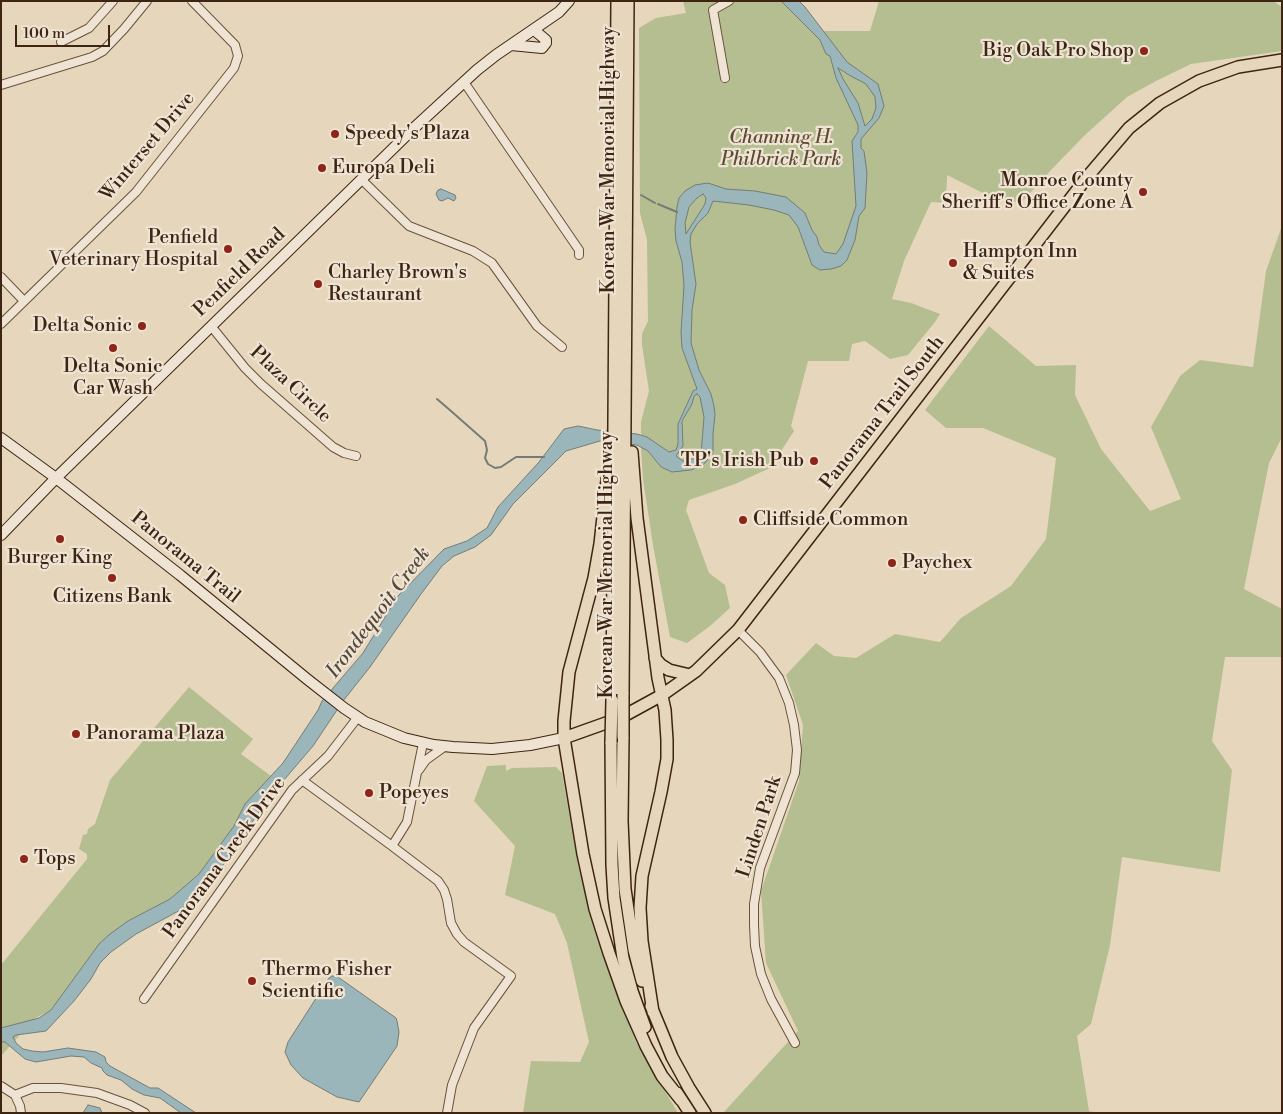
<!DOCTYPE html>
<style>
body{margin:0}
#map{position:relative;width:1283px;height:1114px;overflow:hidden;background:#e6d6bb;font-family:"Libre Bodoni",serif}
canvas{display:block}
.frame{position:absolute;inset:0;border:2px solid #3e2513;pointer-events:none}
.scale{position:absolute;left:15px;top:25px;width:95px;height:22px;box-sizing:border-box;border:2px solid #3e2513;border-top:0;padding-left:6px;font-size:15px;line-height:18px;white-space:nowrap;color:#3e2513;-webkit-text-stroke:4px #efe4d3;paint-order:stroke}
</style>
<div id="map">
<canvas width="1283" height="1114"></canvas>
<div class="frame"></div>
<div class="scale">100 m</div>
</div>
<script>
const context = document.querySelector('canvas').getContext('2d');
context.lineJoin = 'round';
function fillPath(path, color) {
  context.fillStyle = color;
  context.fill(path, 'evenodd');
}
function toPath(rows) {
  const path = new Path2D();
  for (const r of rows) {
    path.moveTo(r[0], r[1]);
    for (let i = 2; i < r.length; i += 2) path.lineTo(r[i], r[i + 1]);
  }
  return path;
}
function stroke(path, color, width, dash) {
  context.strokeStyle = color;
  context.lineWidth = width;
  context.lineCap = dash ? 'butt' : 'round';
  context.setLineDash(dash || []);
  context.stroke(path);
}
function drawText(font, color, halo, rows, align = 'center') {
  context.font = font + ' "Libre Bodoni",serif';
  context.lineWidth = 4.5;
  context.setLineDash([]);
  context.textBaseline = 'middle';
  context.strokeStyle = halo;
  context.fillStyle = color;
  for (const [text, x, y, turn = 0] of rows) {
    context.save();
    context.translate(x, y);
    context.rotate((+turn || 0) * Math.PI / 180);
    context.textAlign = isNaN(turn) ? turn : align;
    if (halo) context.strokeText(text, 0, 0);
    context.fillText(text, 0, 0);
    context.restore();
  }
}
fillPath(toPath([
 [683,1,799,1,822,31,870,31,879,1,1273,1,1282,7,1282,51,1191,64,1156,81,1127,97,1085,135,1051,170,1022,202,1006,202,989,196,947,175,946,203,931,202,904,261,892,299,911,303,940,314,935,322,908,355,890,359,865,341,852,344,849,361,808,361,791,426,794,431,770,468,735,484,689,500,686,510,709,573,725,585,730,608,710,626,687,643,670,637,653,545,643,479,641,447,648,451,661,467,678,471,677,449,670,453,647,437,641,435,641,422,649,391,642,345,642,334,648,321,647,240,640,213,639,28,656,18,686,13],
 [1282,226,1282,437,1269,463,1244,589,1282,609,1282,657,1225,657,1212,741,1232,770,1220,872,1122,857,1110,945,1091,1024,1077,1036,1089,1111,1099,1113,723,1113,798,1031,766,963,761,891,799,781,803,725,786,675,816,643,834,656,856,658,895,634,940,642,961,618,1011,586,1046,539,1056,458,983,428,946,428,925,410,989,326,1036,366,1076,365,1075,395,1101,449,1150,511,1181,499,1151,427,1180,376,1200,360,1253,367,1266,271],
 [189,687,253,739,241,754,271,776,245,804,234,826,199,874,170,899,128,921,99,944,51,1010,34,1019,1,1056,1,965,87,859,87,854,79,849,83,835,87,834,88,829,95,824,110,780],
 [506,765,506,771,512,768,556,767,562,773,578,865,597,938,636,1042,678,1113,523,1113,531,1061,580,1062,589,1042,567,943,555,914,505,895,515,846,474,801,487,766]
]), '#b4be90');
const water = toPath([
 [781,1,799,1,805,7,847,62,878,84,884,106,879,118,861,139,861,148,864,151,867,173,865,208,859,216,855,240,847,260,841,266,831,269,820,270,812,265,798,227,789,215,774,210,749,205,713,201,708,213,697,224,691,234,690,242,696,284,692,310,691,343,699,370,711,394,714,406,715,415,713,434,713,453,703,465,691,470,672,472,661,467,648,451,637,445,600,441,566,451,513,504,491,535,475,547,454,556,442,566,421,594,370,667,343,701,313,746,266,801,230,856,201,893,184,908,136,934,111,952,100,963,91,979,74,1001,46,1031,16,1035,13,1037,16,1043,23,1049,32,1051,43,1052,68,1048,96,1052,105,1057,106,1062,110,1066,150,1088,158,1088,196,1113,181,1113,160,1098,144,1095,132,1089,121,1080,107,1075,103,1071,102,1068,91,1063,84,1057,71,1056,36,1062,25,1059,5,1042,1,1042,1,1028,39,1018,51,1010,99,944,110,934,128,921,170,899,199,874,234,826,245,804,283,763,318,710,322,701,363,653,398,596,444,549,467,541,487,528,498,507,539,462,564,429,578,426,597,430,637,434,647,437,669,452,676,450,678,444,678,424,693,391,697,389,682,348,681,332,684,286,682,262,676,241,675,229,677,207,679,198,685,191,695,185,708,183,726,189,755,191,786,197,805,213,812,230,817,237,819,245,824,252,836,254,843,244,856,206,852,141,858,132,858,125,836,78,830,56,826,54,820,40,781,1],
 [838,68,849,75,866,84,875,97,876,108,872,119,865,126,858,103,843,79,838,68],
 [703,194,706,198,705,204,686,234,685,223,689,207,697,198,703,194],
 [697,394,700,397,704,417,701,454,696,458,683,461,676,456,683,446,682,421,692,404,694,396,697,394],
 [441,189,455,195,456,198,454,201,448,198,442,201,439,200,436,194,438,190,441,189],
 [332,976,338,977,396,1018,397,1021,399,1032,397,1046,359,1102,337,1097,303,1078,291,1065,285,1052,288,1042,329,978,332,976],
 [88,1105,100,1108,102,1113,83,1113,88,1105]
]);
fillPath(water, '#9ab6ba');
stroke(water, '#757c77', 1);
stroke(toPath([
 [641,195,655,203],
 [658,204,677,212],
 [437,399,451,411,485,441,487,450,485,458,488,464,495,468,501,467,516,457,544,457]
]), '#757c77', 2);
const street = toPath([
 [61,42,89,28,113,1],
 [725,78,713,10,729,1],
 [464,82,579,250,579,255],
 [1,85,92,57,103,51,124,29,147,1],
 [361,179,409,226,473,251,492,263,537,326,562,347],
 [1,277,24,301],
 [1,324,136,192,234,68,238,56,235,45,192,1],
 [211,326,245,368,261,384,333,447,344,453,356,456],
 [738,630,760,652,779,678,789,703,794,725,797,750,795,773,760,868,754,904,754,925,755,946,761,974,771,999,795,1043],
 [423,743,407,822,392,846,438,881,444,890,447,899,451,923,457,934,464,942,511,976,474,1028,452,1085,447,1113],
 [419,770,426,760,444,747],
 [302,780,392,846],
 [144,999,292,790,328,756,358,717],
 [1,1086,15,1095,20,1106,21,1113],
 [15,1095,33,1088,61,1088,97,1093,130,1105,145,1113]
]);
const secondary = toPath([
 [511,45,542,48,546,43,546,40,534,30],
 [1,438,56,478,180,575,307,679,344,708,365,722,404,738,434,745,453,747,492,749,530,745,564,738],
 [1,535,56,478,414,128,477,70,496,55,559,12,569,1]
]);
const primary = toPath([
 [632,452,637,518,658,678,665,710,667,740,667,759,661,792,642,876,640,908,642,941,653,1012],
 [607,480,600,544,594,578,569,672,564,721,564,738,583,854,595,909,609,953,626,1001,646,1046,662,1076,681,1100],
 [655,658,661,665,669,670,690,675],
 [623,694,628,1],
 [612,700,617,1],
 [623,737,622,821,625,889,634,950,642,981],
 [564,738,620,718,662,695,696,671,738,630,1088,176,1129,128,1160,103,1199,81,1238,67,1282,60],
 [611,742,612,865,614,898,623,958,632,991,645,1027],
 [651,1006,672,1057,689,1088,705,1113],
 [677,1093,690,1113]
]);
stroke(street, '#68513d', 10);
stroke(secondary, '#3e2513', 12);
stroke(primary, '#3e2513', 14);
stroke(street, '#efe4d3', 8);
stroke(secondary, '#efe4d3', 10);
stroke(primary, '#e6d6bb', 11);
const primaryBridge = toPath([
 [623,737,623,694],
 [611,742,612,700]
]);
stroke(primaryBridge, '#3e2513', 14, []);
stroke(primaryBridge, '#e6d6bb', 11);
for (const [x, y, r, color] of [
 [1144,51,5,"#8f2418"],
 [335,134,5,"#8f2418"],
 [322,168,5,"#8f2418"],
 [1143,192,5,"#8f2418"],
 [228,249,5,"#8f2418"],
 [953,263,5,"#8f2418"],
 [318,284,5,"#8f2418"],
 [142,326,5,"#8f2418"],
 [113,348,5,"#8f2418"],
 [814,461,5,"#8f2418"],
 [743,520,5,"#8f2418"],
 [60,539,5,"#8f2418"],
 [892,563,5,"#8f2418"],
 [112,578,5,"#8f2418"],
 [76,734,5,"#8f2418"],
 [369,793,5,"#8f2418"],
 [24,859,5,"#8f2418"],
 [252,981,5,"#8f2418"]
]) {
  const dot = new Path2D();
  dot.arc(x, y, r, 0, 2 * Math.PI);
  context.fillStyle = color;
  context.fill(dot);
  stroke(dot, '#efe4d3', 2);
}
drawText('19px', '#3e2513', '#efe4d3', [
 ["Big Oak Pro Shop",1134,51,"right"],
 ["Speedy's Plaza",345,134],
 ["Europa Deli",332,168],
 ["Monroe County",1133,181,"right"],
 ["Sheriff's Office Zone A",1133,203,"right"],
 ["Penfield",218,238,"right"],
 ["Veterinary Hospital",218,260,"right"],
 ["Hampton Inn",963,252],
 ["& Suites",963,274],
 ["Charley Brown's",328,273],
 ["Restaurant",328,295],
 ["Delta Sonic",132,326,"right"],
 ["Delta Sonic",113,367,"center"],
 ["Car Wash",113,389,"center"],
 ["TP's Irish Pub",804,461,"right"],
 ["Cliffside Common",753,520],
 ["Burger King",60,558,"center"],
 ["Paychex",902,563],
 ["Citizens Bank",112,597,"center"],
 ["Panorama Plaza",86,734],
 ["Popeyes",379,793],
 ["Tops",34,859],
 ["Thermo Fisher",262,970],
 ["Scientific",262,992]
], 'left');
drawText('italic 19px', '#5c4b32', '#efe4d3', [
 ["Channing H.",781,138],
 ["Philbrick Park",781,160]
]);
drawText('19px', '#3e2513', '#efe4d3', [
 ["Winterset Drive",148,147,-50],
 ["Korean War Memorial Highway",609,160,-90],
 ["Penfield Road",240,273,-44],
 ["Plaza Circle",290,385,43],
 ["Panorama Trail South",883,413,-52],
 ["Panorama Trail",185,558,39],
 ["Korean War Memorial Highway",607,565,-90],
 ["Linden Park",760,827,-72],
 ["Panorama Creek Drive",225,858,-54]
]);
drawText('italic 20px', '#55493d', '#efe4d3', [
 ["Irondequoit Creek",379,613,-53]
]);
</script>
